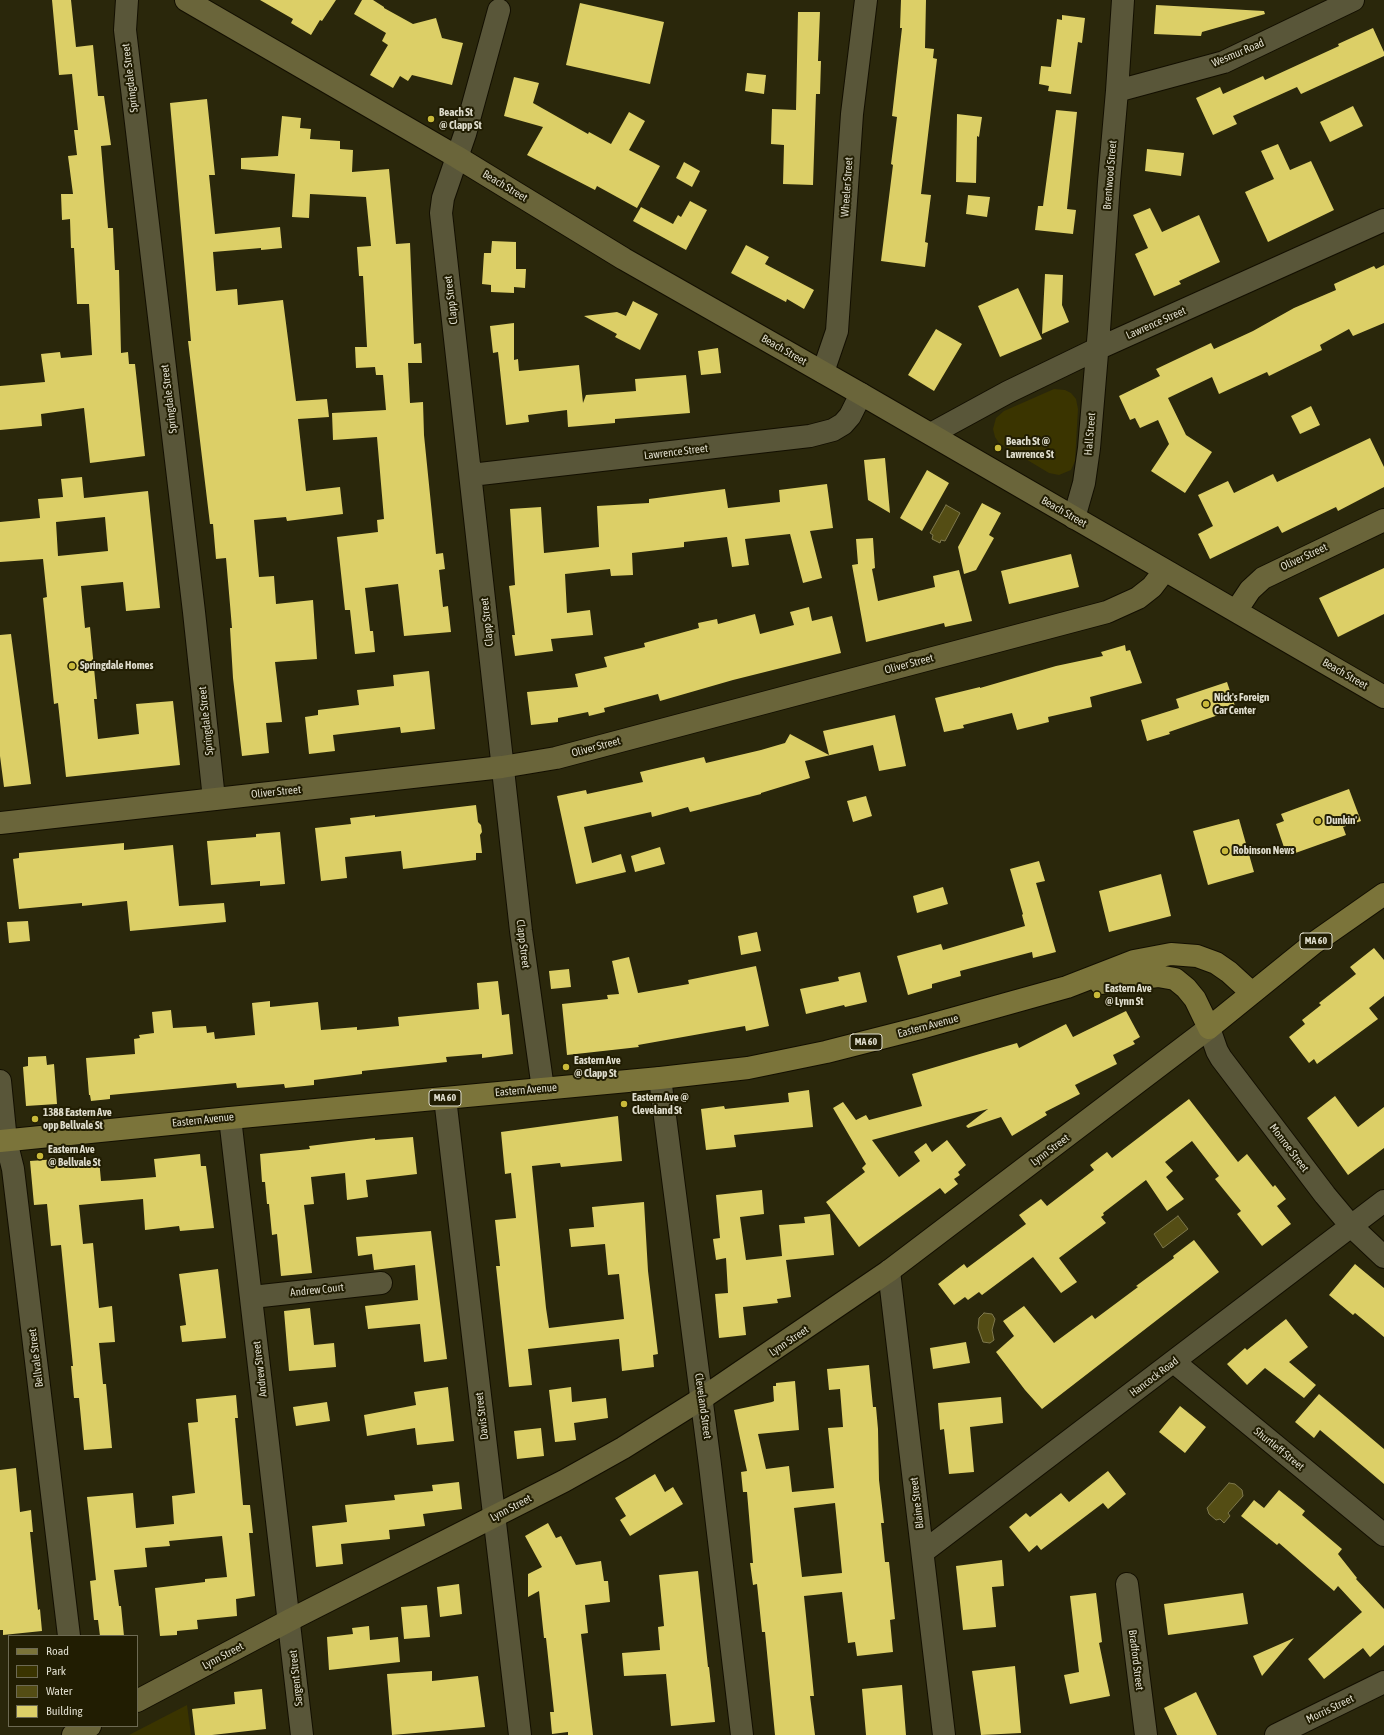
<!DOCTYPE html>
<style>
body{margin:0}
#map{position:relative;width:1384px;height:1735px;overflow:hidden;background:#2a270b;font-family:"Asap Condensed",sans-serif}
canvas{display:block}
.legend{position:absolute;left:8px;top:1635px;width:130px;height:92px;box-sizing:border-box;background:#211d02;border:1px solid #6d6a53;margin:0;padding:5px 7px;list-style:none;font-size:12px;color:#dfddcd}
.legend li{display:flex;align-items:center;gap:8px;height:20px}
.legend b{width:20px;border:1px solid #6d6a53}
</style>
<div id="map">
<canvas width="1384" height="1735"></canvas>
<ul class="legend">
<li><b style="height:5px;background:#7b743a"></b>Road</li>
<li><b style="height:11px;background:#3a3400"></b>Park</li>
<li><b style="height:11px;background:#544d14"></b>Water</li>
<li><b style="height:11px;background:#dccf67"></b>Building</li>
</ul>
</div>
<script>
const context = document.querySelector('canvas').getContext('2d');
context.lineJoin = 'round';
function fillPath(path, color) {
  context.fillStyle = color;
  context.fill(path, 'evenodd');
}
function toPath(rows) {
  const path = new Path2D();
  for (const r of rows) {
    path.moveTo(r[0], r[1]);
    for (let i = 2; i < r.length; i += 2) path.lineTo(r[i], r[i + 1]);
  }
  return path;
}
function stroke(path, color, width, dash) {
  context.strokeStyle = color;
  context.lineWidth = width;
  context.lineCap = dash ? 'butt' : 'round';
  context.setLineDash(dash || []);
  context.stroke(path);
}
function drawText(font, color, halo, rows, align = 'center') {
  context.font = font + ' "Asap Condensed",sans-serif';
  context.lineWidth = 4;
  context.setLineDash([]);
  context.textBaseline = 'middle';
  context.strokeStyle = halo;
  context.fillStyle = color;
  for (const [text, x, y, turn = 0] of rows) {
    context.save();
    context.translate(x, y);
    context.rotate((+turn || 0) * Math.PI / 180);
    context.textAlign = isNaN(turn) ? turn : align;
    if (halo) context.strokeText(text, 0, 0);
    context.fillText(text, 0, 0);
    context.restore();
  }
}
fillPath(toPath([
 [1054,389,1065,390,1071,393,1076,399,1078,409,1075,461,1071,470,1059,475,1049,473,999,443,995,437,993,429,996,418,1004,411],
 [187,1705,191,1735,129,1735]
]), '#3a3400');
const water = toPath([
 [946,505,960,513,945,541,941,540,940,543,932,539,933,535,930,533,946,505],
 [1178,1216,1188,1229,1163,1248,1154,1234,1178,1216],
 [984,1313,992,1314,995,1319,992,1330,994,1340,990,1343,983,1342,978,1328,979,1318,984,1313],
 [1229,1483,1235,1484,1242,1490,1243,1496,1228,1513,1230,1516,1224,1523,1220,1519,1216,1520,1209,1514,1207,1508,1229,1483]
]);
fillPath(water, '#544d14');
stroke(water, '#7e784c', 1);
fillPath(toPath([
 [52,0,71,0,76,47,93,45,98,96,104,96,111,145,101,146,108,228,113,228,115,270,119,270,121,353,128,352,129,364,135,364,145,456,90,463,84,408,41,414,42,426,0,430,0,386,45,382,41,354,60,352,61,358,92,355,89,304,77,304,74,248,71,248,70,219,62,220,61,194,73,194,68,156,77,155,74,130,78,130,72,74,59,75],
 [260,0,336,0,322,21,320,20,311,35,291,23,293,19],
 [362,0,373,0,384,7,384,8,413,24,436,18,442,38,463,43,452,85,412,75,408,81,400,76,393,88,370,75,388,45,382,41,386,33,354,14],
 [901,0,926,0,925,48,934,49,933,58,937,59,921,194,931,195,925,242,928,243,925,267,881,261,893,165,891,164,897,117,892,116,902,28,900,28],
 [580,3,664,22,650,84,566,65],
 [1156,5,1264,11,1265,14,1202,32,1201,36,1154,34],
 [798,12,820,12,818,61,821,61,820,94,816,94,813,185,783,184,784,145,771,144,772,109,796,110],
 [1062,15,1085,18,1082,43,1078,42,1071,94,1048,91,1049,86,1039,84,1041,66,1051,67,1057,19,1062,20],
 [1373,28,1384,52,1384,56,1301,94,1297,87,1233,116,1237,124,1213,135,1196,98,1220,87,1223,94,1263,76,1265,80,1339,46,1338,44],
 [747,73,766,75,764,94,745,91],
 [514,77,539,83,533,103,588,134,589,132,611,144,629,112,645,121,629,150,660,166,637,208,597,186,595,190,527,155,543,127,504,116],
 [207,99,215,175,209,175,215,234,280,227,282,248,261,250,261,248,213,252,216,291,237,289,238,305,283,300,296,401,327,399,329,417,298,419,306,491,340,487,343,514,287,521,286,517,254,520,259,577,274,576,276,604,313,600,317,659,275,662,282,722,266,723,269,753,242,756,233,678,230,628,232,628,226,558,216,559,213,524,210,524,188,341,191,341,170,103],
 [1353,106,1363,126,1330,142,1320,122],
 [1056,110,1077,112,1067,209,1076,210,1073,234,1035,230,1038,206,1043,206],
 [957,114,982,117,979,137,977,136,976,183,956,182],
 [282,116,301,118,300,128,311,129,310,139,340,141,340,149,353,150,352,172,389,169,396,244,410,243,414,344,421,343,422,363,408,363,410,403,423,402,424,435,436,554,443,553,445,569,439,570,443,607,448,606,451,632,404,636,398,584,365,588,370,631,373,631,375,652,355,654,350,610,345,610,337,537,378,532,377,520,384,519,377,437,333,440,332,413,386,410,383,375,376,375,375,367,356,368,355,347,367,347,363,276,359,276,357,247,371,246,366,197,310,194,309,218,292,217,295,174,241,169,241,158,278,156],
 [1278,144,1290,170,1311,161,1334,210,1268,242,1245,192,1274,179,1261,151],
 [1147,149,1184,153,1181,176,1145,171],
 [684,162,700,171,692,187,676,178],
 [968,195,990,197,987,217,966,214],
 [690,201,707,210,686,250,633,221,641,207,673,224,678,215,681,217],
 [1150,208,1162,232,1199,215,1220,262,1179,281,1181,284,1154,296,1135,254,1148,248,1133,215],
 [492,241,516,242,516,269,526,269,525,288,514,287,514,293,491,292,491,285,482,284,484,253,491,253],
 [746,245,769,257,765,264,814,290,804,309,787,299,786,302,731,273],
 [1384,265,1384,323,1353,336,1349,329,1320,345,1322,350,1269,376,1267,372,1219,394,1212,377,1168,398,1186,435,1212,452,1185,493,1151,471,1169,444,1158,420,1140,428,1135,418,1130,420,1119,396,1160,376,1156,369,1211,343,1214,349,1253,331,1294,308,1336,290,1334,284,1374,266,1376,269],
 [1045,274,1063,275,1062,305,1069,322,1042,334],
 [1018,288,1042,339,1000,357,978,306],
 [633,301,658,314,640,350,615,337,617,334,584,316,617,312,626,316],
 [514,323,514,360,518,359,519,371,579,365,583,403,586,395,636,391,635,379,686,375,690,413,615,419,615,423,568,427,567,410,528,415,529,422,506,425,498,352,493,353,490,326],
 [936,329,962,344,934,391,908,375],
 [718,348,721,373,701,375,698,351],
 [1311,406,1320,425,1300,434,1291,416],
 [1370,438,1384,467,1384,487,1338,511,1336,507,1282,533,1278,526,1210,559,1198,534,1213,526,1198,495,1228,481,1234,493,1273,474,1277,482],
 [885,458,890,513,868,500,864,460],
 [927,470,949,483,922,531,900,518],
 [82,477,84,498,148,491,160,608,126,611,123,582,81,586,85,628,90,627,97,699,94,699,98,739,139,734,136,704,173,701,180,765,66,777,58,703,54,704,43,598,47,597,43,559,0,562,0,522,40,518,38,499,63,497,61,479],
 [105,517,108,551,58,556,56,522],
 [827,484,833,528,810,531,822,578,803,583,790,534,745,539,749,565,732,567,727,537,684,542,684,547,632,553,633,575,611,576,610,569,565,574,567,613,590,610,593,635,551,639,553,651,515,656,512,635,515,635,509,586,515,585,510,509,541,507,544,553,599,547,597,506,649,503,649,499,725,489,728,508,780,502,779,490],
 [982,503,1001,513,989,535,994,538,976,570,964,574,958,547],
 [873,538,875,568,872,569,878,601,935,587,933,576,959,570,972,621,945,627,944,623,866,642,852,565,858,564,856,539],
 [1071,554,1079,587,1009,604,1001,571],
 [1384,568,1384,614,1338,637,1319,598],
 [809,607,812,621,832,616,841,653,733,680,660,701,658,694,604,708,605,712,589,716,588,712,558,718,558,722,531,725,527,692,578,687,575,674,607,667,604,657,645,647,644,643,699,628,698,623,717,619,718,624,755,614,760,634,794,625,790,612],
 [11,634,31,784,4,787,0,756,0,635],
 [1125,645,1126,651,1130,650,1142,683,1090,697,1092,707,1048,717,1049,722,1017,730,1012,713,963,725,964,728,944,732,935,698,980,687,980,688,1056,666,1103,656,1101,652],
 [429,671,435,729,401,733,400,727,333,735,335,751,309,754,305,717,318,715,318,710,359,705,357,690,394,686,393,675],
 [1227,682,1236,709,1169,732,1170,734,1147,741,1141,720,1179,708,1176,699],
 [895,715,906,766,879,771,873,745,805,761,810,778,761,793,761,794,690,812,688,807,652,817,651,812,584,827,592,863,621,854,626,872,576,884,557,796,586,790,587,794,643,782,640,772,704,757,706,763,761,750,785,743,790,734,829,755,823,731],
 [1349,789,1361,821,1343,827,1346,835,1287,856,1276,824,1284,821,1281,814],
 [866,796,872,816,853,822,847,801],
 [476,805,478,822,481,825,482,832,480,835,482,853,476,853,476,860,403,869,401,851,345,857,347,878,321,881,315,828,351,824,350,818,375,815,375,817],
 [1239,819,1254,872,1208,885,1193,831],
 [280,832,285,884,260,886,260,881,211,885,207,841,256,837,256,834],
 [124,843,124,850,173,845,179,906,224,903,226,922,130,931,127,901,82,906,82,903,19,909,13,859,19,858,19,853],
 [660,847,665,864,635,872,631,856],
 [1039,861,1045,881,1036,883,1056,952,1033,958,1032,952,960,971,961,976,932,984,932,988,908,995,897,956,941,944,943,950,1025,926,1022,915,1023,914,1010,869],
 [1161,874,1171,916,1109,932,1099,891],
 [943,887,948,904,917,913,913,896],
 [28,921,30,941,9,943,7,922],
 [757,932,761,951,741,955,738,936],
 [1374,948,1384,960,1384,996,1369,1008,1378,1019,1317,1064,1314,1059,1309,1063,1289,1037,1305,1024,1302,1020,1321,1005,1319,1003,1356,974,1350,967],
 [629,957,638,993,689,984,688,980,756,966,769,1026,746,1031,745,1026,638,1045,639,1047,567,1055,562,1004,608,999,607,995,619,994,612,961],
 [569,969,571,987,551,989,549,971],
 [860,972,867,1002,845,1007,844,1005,806,1014,800,989,839,981,838,977],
 [498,981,502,1015,509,1014,513,1054,482,1058,482,1054,446,1057,447,1062,362,1071,362,1074,314,1080,314,1085,285,1088,284,1084,237,1088,236,1083,110,1095,110,1099,91,1101,90,1095,89,1095,86,1058,135,1054,134,1039,140,1038,139,1035,154,1033,152,1012,171,1010,173,1028,206,1026,207,1033,214,1032,215,1039,255,1035,252,1003,270,1001,270,1007,318,1002,321,1030,357,1027,357,1030,399,1026,398,1017,479,1009,477,983],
 [1126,1011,1140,1037,1133,1041,1135,1044,1113,1055,1117,1064,1075,1085,1080,1094,1045,1112,1047,1115,1012,1136,1001,1117,968,1128,966,1126,988,1109,872,1140,899,1177,920,1161,914,1152,926,1143,932,1152,947,1140,966,1165,958,1172,960,1175,954,1179,958,1184,945,1194,940,1188,859,1247,826,1202,865,1172,862,1168,866,1164,833,1108,843,1102,856,1120,866,1115,869,1120,922,1106,912,1074,1017,1043,1019,1048,1066,1024,1073,1037],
 [46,1056,47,1065,54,1064,57,1104,26,1106,23,1067,28,1066,28,1057],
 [809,1090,813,1127,734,1135,736,1147,706,1150,701,1109,724,1106,725,1109,789,1102,788,1093],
 [1335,1096,1358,1127,1384,1107,1384,1148,1348,1175,1307,1118],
 [1189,1099,1238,1162,1247,1154,1273,1187,1275,1185,1286,1199,1277,1206,1291,1224,1262,1246,1237,1214,1241,1211,1215,1179,1219,1176,1192,1141,1165,1162,1173,1171,1166,1177,1184,1199,1167,1211,1146,1180,1103,1213,1104,1215,1101,1217,1106,1223,1059,1258,1077,1282,1061,1293,1033,1257,982,1295,979,1292,968,1300,965,1297,954,1305,938,1284,964,1264,967,1268,1026,1224,1019,1215,1041,1199,1047,1206,1094,1170,1090,1165,1107,1152,1112,1158],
 [618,1116,622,1161,561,1167,560,1163,532,1166,546,1308,549,1328,624,1319,619,1274,608,1275,605,1244,571,1247,569,1229,594,1227,592,1207,644,1202,648,1271,658,1354,653,1355,654,1367,622,1371,619,1339,528,1349,532,1385,509,1387,496,1266,500,1266,495,1220,516,1218,511,1173,505,1174,501,1132],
 [413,1137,417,1174,366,1180,368,1197,347,1200,345,1173,311,1177,314,1204,304,1205,312,1273,281,1276,277,1234,272,1235,269,1204,267,1204,265,1182,262,1182,260,1154,310,1149,309,1146,349,1141,375,1138,375,1140],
 [200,1154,201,1166,206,1166,214,1228,180,1231,179,1226,145,1230,143,1199,79,1205,83,1244,93,1243,99,1308,112,1306,115,1342,99,1343,103,1384,106,1384,112,1448,84,1450,79,1398,74,1398,71,1366,73,1366,61,1245,51,1246,47,1204,34,1205,30,1161,58,1159,58,1163,99,1159,101,1181,120,1180,156,1177,154,1159],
 [762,1190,764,1214,740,1217,746,1260,782,1256,779,1225,805,1223,804,1217,830,1214,834,1255,786,1260,791,1297,777,1299,778,1303,743,1307,746,1335,719,1338,715,1294,728,1293,726,1258,716,1260,713,1239,720,1238,716,1195],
 [431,1231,447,1359,424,1362,420,1324,368,1329,365,1306,418,1300,415,1265,374,1270,372,1254,358,1256,356,1237],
 [1194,1240,1219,1272,1042,1409,1025,1390,996,1352,1014,1336,1003,1321,1024,1306,1054,1343,1092,1315,1095,1319,1138,1287,1136,1286,1174,1258,1173,1256],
 [1355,1264,1384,1288,1384,1337,1355,1313,1353,1315,1329,1295],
 [218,1269,226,1338,182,1342,180,1326,186,1325,179,1274],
 [310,1308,314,1345,334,1343,336,1367,289,1371,284,1311],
 [1286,1319,1308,1347,1289,1362,1316,1385,1304,1398,1265,1368,1247,1385,1227,1364,1245,1348,1247,1350],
 [966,1342,970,1363,933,1369,930,1348],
 [869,1365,873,1407,876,1407,878,1429,879,1480,884,1523,881,1523,885,1562,889,1562,895,1619,890,1620,893,1652,857,1656,855,1642,848,1643,842,1592,804,1596,814,1696,810,1696,815,1735,775,1735,765,1632,762,1632,757,1584,753,1585,750,1563,753,1563,747,1492,743,1492,741,1472,747,1471,734,1410,772,1402,774,1401,773,1386,776,1386,776,1383,795,1381,799,1430,758,1434,766,1469,789,1466,792,1492,834,1488,828,1428,843,1427,840,1389,829,1390,827,1369],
 [835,1503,842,1573,802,1577,794,1508],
 [448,1387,454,1441,417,1445,415,1428,367,1436,364,1415,416,1405,414,1392],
 [571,1387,572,1402,606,1398,608,1418,574,1423,576,1440,555,1442,549,1390],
 [1319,1394,1384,1449,1384,1484,1320,1430,1314,1438,1295,1422],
 [236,1395,238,1418,235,1418,243,1505,250,1505,253,1533,249,1533,255,1596,236,1599,237,1616,197,1620,198,1629,177,1631,177,1635,160,1636,155,1588,205,1582,205,1579,227,1577,222,1536,169,1541,170,1546,145,1548,147,1567,114,1570,119,1606,121,1606,124,1636,100,1636,98,1620,94,1620,90,1581,96,1580,87,1497,133,1493,136,1528,174,1524,172,1496,195,1493,188,1423,198,1422,196,1399],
 [1001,1397,1003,1423,970,1427,974,1472,949,1474,944,1429,940,1430,938,1403],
 [327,1402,330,1421,296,1426,293,1407],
 [1180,1406,1206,1427,1185,1453,1159,1432],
 [541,1428,544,1456,517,1459,514,1431],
 [16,1468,20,1512,31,1510,33,1532,30,1532,38,1610,40,1609,42,1631,3,1635,3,1630,0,1630,0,1470],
 [1108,1471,1126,1494,1108,1509,1103,1503,1041,1550,1037,1545,1029,1552,1009,1527,1026,1513,1030,1517,1061,1493,1069,1502],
 [655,1474,665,1492,673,1487,683,1504,630,1536,620,1520,626,1516,615,1498],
 [459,1482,462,1509,423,1514,425,1526,389,1530,390,1539,341,1544,343,1564,316,1567,312,1526,347,1522,345,1505,395,1500,394,1495,433,1491,432,1485],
 [1279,1490,1305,1511,1302,1515,1342,1549,1338,1554,1357,1578,1356,1579,1384,1609,1384,1645,1370,1657,1363,1648,1324,1679,1308,1659,1362,1612,1338,1586,1334,1591,1279,1543,1277,1545,1241,1516,1254,1500,1264,1508],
 [548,1523,556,1538,561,1536,576,1565,601,1561,604,1581,608,1581,610,1602,585,1605,588,1633,581,1634,593,1735,568,1735,568,1732,552,1734,550,1712,554,1712,546,1638,544,1638,539,1591,528,1597,528,1574,542,1567,525,1536],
 [1002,1560,1004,1586,992,1587,996,1627,963,1630,956,1566],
 [698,1571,708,1667,709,1667,715,1722,671,1726,666,1674,624,1676,622,1653,660,1650,658,1627,664,1626,659,1575],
 [459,1584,462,1614,440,1617,437,1587],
 [1096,1593,1102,1642,1099,1643,1110,1696,1070,1704,1064,1675,1079,1672,1070,1596],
 [1243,1593,1248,1624,1168,1635,1164,1604],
 [427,1605,430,1637,404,1639,401,1607],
 [369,1626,370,1640,398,1637,400,1662,329,1670,327,1637,353,1634,352,1628],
 [1294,1638,1262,1676,1253,1656],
 [1015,1666,1021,1733,981,1735,972,1671],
 [432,1671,432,1681,478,1676,485,1727,392,1735,387,1674],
 [902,1685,906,1735,866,1735,862,1689],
 [262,1689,266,1729,212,1735,195,1735,192,1709,235,1704,234,1692],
 [1196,1692,1217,1735,1177,1735,1164,1708]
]), '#dccf67');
const street = toPath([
 [127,0,125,30,194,612,214,799],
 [499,10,465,134,443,198,441,213,521,931,543,1089],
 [1117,91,1224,62,1353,0],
 [823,372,837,331,852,114,866,0],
 [931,434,1008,392,1097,349,1384,220],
 [471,475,810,436,833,430,843,424,850,416,861,394],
 [1074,518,1084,483,1089,448,1099,330,1109,182,1117,91,1123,0],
 [1209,1028,1217,1051,1221,1058,1325,1195,1351,1226,1384,1257],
 [660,1078,710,1465,742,1735],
 [0,1081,6,1141,13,1169,69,1636],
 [445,1098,520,1735],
 [230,1118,302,1735],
 [889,1271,944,1735],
 [252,1297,381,1283],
 [1174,1362,1384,1535],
 [923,1552,1384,1201],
 [1127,1584,1146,1735],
 [1276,1735,1384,1682]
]);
const secondary = toPath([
 [186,0,457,157,624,259,861,394,1384,697],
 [1236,611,1250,590,1263,578,1384,520],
 [0,823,502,767,556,758,1107,612,1138,598,1152,587,1165,570],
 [137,1701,290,1620,564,1481,623,1448,701,1399,889,1271,1209,1028],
 [73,1735,90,1726]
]);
const primary = toPath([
 [1100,983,1158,976,1175,979,1186,988,1195,999,1209,1028,1314,943,1384,894],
 [0,1141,230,1118,660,1078,748,1068,826,1052,920,1028,1067,987,1134,961,1171,954,1197,956,1216,963,1229,972,1252,993]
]);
stroke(street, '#130f00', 24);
stroke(secondary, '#130f00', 24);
stroke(primary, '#130f00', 24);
stroke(street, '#595639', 22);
stroke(secondary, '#6a653a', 22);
stroke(primary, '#7b743a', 22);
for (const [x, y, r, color] of [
 [431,119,4,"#caba3a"],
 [998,448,4,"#caba3a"],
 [72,666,4,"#caba3a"],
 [1206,704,4,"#caba3a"],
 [1318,821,4,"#caba3a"],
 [1225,851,4,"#caba3a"],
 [1097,995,4,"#caba3a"],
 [566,1067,4,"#caba3a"],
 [624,1104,4,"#caba3a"],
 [35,1119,4,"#caba3a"],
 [40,1156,4,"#caba3a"]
]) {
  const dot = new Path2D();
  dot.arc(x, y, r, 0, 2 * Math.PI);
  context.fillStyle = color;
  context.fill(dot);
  stroke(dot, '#211d02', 1.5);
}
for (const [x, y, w] of [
 [1316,941,32],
 [866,1042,32],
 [445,1098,32]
]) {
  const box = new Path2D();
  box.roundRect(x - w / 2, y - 8, w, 16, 3);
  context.fillStyle = '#211d02';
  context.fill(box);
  stroke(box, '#dfddcd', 1);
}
drawText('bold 10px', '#dfddcd', null, [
 ["MA 60",1316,941],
 ["MA 60",866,1042],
 ["MA 60",445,1098]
]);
drawText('11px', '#dfddcd', '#211d02', [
 ["Wesmur Road",1238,53,-23],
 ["Springdale Street",130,78,-97],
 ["Brentwood Street",1110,175,-85],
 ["Beach Street",505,186,31],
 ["Wheeler Street",847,187,-86],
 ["Clapp Street",451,300,-97],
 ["Lawrence Street",1156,323,-24],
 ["Beach Street",784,350,30],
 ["Springdale Street",169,399,-97],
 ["Hall Street",1090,434,-85],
 ["Lawrence Street",676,452,-7],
 ["Beach Street",1064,512,30],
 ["Oliver Street",1304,557,-25],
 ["Clapp Street",487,622,-96],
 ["Oliver Street",909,664,-15],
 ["Beach Street",1345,674,30],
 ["Springdale Street",206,721,-96],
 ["Oliver Street",596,747,-15],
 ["Oliver Street",276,792,-6],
 ["Clapp Street",523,944,83],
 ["Eastern Avenue",928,1026,-15],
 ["Eastern Avenue",526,1090,-5],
 ["Eastern Avenue",203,1120,-6],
 ["Monroe Street",1289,1148,53],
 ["Lynn Street",1050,1150,-37],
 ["Andrew Court",317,1290,-6],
 ["Lynn Street",789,1341,-34],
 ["Bellvale Street",36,1358,-97],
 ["Andrew Street",260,1369,-97],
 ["Hancock Road",1154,1377,-37],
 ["Cleveland Street",703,1406,82],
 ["Davis Street",482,1416,-97],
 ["Shurtleff Street",1279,1449,39],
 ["Blaine Street",917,1503,-97],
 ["Lynn Street",511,1508,-28],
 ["Lynn Street",223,1656,-28],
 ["Bradford Street",1136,1660,83],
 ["Sargent Street",296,1678,-96],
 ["Morris Street",1330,1709,-26]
]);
drawText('bold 11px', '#dfddcd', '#211d02', [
 ["Beach St",439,113],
 ["@ Clapp St",439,126],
 ["Beach St @",1006,442],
 ["Lawrence St",1006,455],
 ["Springdale Homes",80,666],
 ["Nick's Foreign",1214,698],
 ["Car Center",1214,711],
 ["Dunkin'",1326,821],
 ["Robinson News",1233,851],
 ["Eastern Ave",1105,989],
 ["@ Lynn St",1105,1002],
 ["Eastern Ave",574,1061],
 ["@ Clapp St",574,1074],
 ["Eastern Ave @",632,1098],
 ["Cleveland St",632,1111],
 ["1388 Eastern Ave",43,1113],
 ["opp Bellvale St",43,1126],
 ["Eastern Ave",48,1150],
 ["@ Bellvale St",48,1163]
], 'left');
</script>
